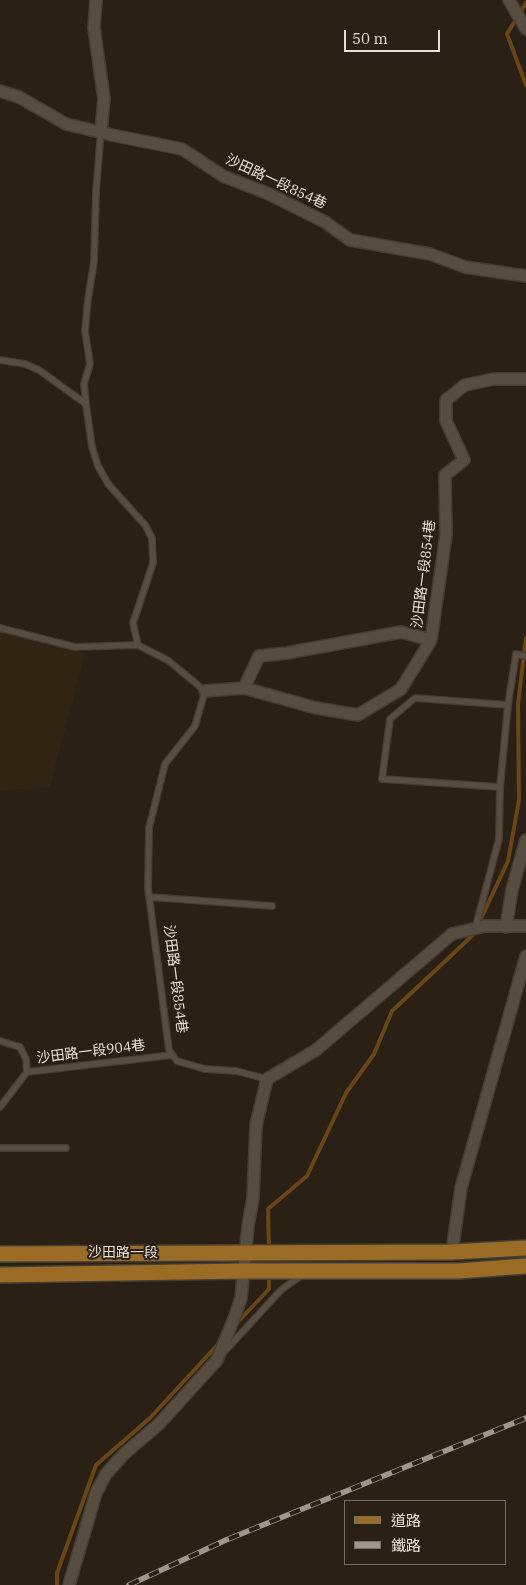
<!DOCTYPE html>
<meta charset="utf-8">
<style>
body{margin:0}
#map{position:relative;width:526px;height:1585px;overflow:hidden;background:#2a2015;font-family:"IBM Plex Serif","Noto Sans TC",serif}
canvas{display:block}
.legend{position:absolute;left:344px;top:1500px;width:162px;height:65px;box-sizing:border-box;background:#2a2015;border:1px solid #766d63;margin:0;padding:6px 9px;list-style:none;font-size:15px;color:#e8e1d9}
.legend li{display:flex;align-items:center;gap:10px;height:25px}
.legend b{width:25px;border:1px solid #766d63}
.scale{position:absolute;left:344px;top:30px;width:96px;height:22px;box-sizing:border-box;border:2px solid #e8e1d9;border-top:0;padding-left:6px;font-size:15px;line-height:18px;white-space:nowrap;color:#e8e1d9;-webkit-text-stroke:4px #2a2015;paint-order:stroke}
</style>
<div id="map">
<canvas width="526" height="1585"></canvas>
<ul class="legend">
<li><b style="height:6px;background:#9a6c25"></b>道路</li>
<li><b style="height:6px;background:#9f978e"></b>鐵路</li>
</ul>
<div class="scale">50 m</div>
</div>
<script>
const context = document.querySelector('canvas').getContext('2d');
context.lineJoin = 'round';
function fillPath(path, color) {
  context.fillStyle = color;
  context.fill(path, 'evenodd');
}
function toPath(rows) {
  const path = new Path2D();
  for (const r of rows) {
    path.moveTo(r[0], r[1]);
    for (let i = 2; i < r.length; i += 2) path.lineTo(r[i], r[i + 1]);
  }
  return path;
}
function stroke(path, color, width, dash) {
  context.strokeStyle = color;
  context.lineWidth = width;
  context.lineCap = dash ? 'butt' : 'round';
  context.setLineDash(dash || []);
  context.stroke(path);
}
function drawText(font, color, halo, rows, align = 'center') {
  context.font = font + ' "IBM Plex Serif","Noto Sans TC",serif';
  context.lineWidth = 4;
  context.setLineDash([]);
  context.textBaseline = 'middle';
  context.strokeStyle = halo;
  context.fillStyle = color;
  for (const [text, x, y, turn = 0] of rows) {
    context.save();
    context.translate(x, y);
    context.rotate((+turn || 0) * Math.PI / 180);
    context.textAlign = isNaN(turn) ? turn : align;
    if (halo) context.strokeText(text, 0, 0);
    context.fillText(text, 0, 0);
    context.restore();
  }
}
fillPath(toPath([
 [0,632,85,653,50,787,0,791]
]), '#322413');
stroke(toPath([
 [526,3,507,34,526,85],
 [479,923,508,861,519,800,518,704,526,638],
 [269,1250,268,1209,307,1176,346,1093,374,1054,392,1011,473,935,475,931],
 [237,1323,269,1289,269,1274],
 [57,1585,57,1573,96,1465,150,1418,221,1341]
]), '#6a4616', 4);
const lane = toPath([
 [0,360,25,364,39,370,86,404,92,447,98,466,109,485,145,525,152,538,153,563,133,623,138,645],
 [86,404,84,384,90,364,85,331,88,299,94,262,96,192,101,131],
 [0,628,75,647,138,645,169,661,205,691,195,726,165,764,149,828,148,888,169,1050,177,1061,205,1069,236,1071,267,1079],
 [500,787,382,779,390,719,415,698,508,705],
 [149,897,272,906],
 [475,929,499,839,500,787,508,705,516,654,526,656],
 [0,1041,20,1047,26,1059,27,1072],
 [0,1107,27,1072,172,1055],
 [0,1148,66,1148],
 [224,1352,281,1290,302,1275]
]);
const street = toPath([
 [96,0,94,28,104,99,101,131],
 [509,0,526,29],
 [0,91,19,97,66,124,112,135,182,149,223,176,269,194,325,222,350,240,430,254,465,267,526,276],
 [244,688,259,656,287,653,401,632,431,640],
 [205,691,244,688,316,708,358,715,401,689,431,640,446,535,445,475,464,460,446,421,446,400,465,385,494,379,526,379],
 [506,927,512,890,526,840],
 [452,1252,461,1188,526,956],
 [69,1585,96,1493,106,1474,124,1454,159,1424,217,1360,235,1316,241,1298,248,1226,253,1198,256,1125,267,1079,316,1050,452,934,485,926,526,926]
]);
const primary = toPath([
 [0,1254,452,1252,526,1248],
 [0,1275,243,1271,458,1271,526,1266]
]);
stroke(lane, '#453d36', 8);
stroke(street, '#453d36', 14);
stroke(primary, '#453d36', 18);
stroke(lane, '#584d41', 5.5);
stroke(street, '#584d41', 11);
stroke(primary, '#9a6c25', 15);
const rail = toPath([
 [129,1585,226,1540,526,1418]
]);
stroke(rail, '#9f978e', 5.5);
stroke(rail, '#2a2015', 4, [11]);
drawText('14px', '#e8e1d9', '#2a2015', [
 ["沙田路一段854巷",276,182,25],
 ["沙田路一段854巷",424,574,-83],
 ["沙田路一段854巷",175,979,83],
 ["沙田路一段904巷",91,1052,-7],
 ["沙田路一段",123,1253]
]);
</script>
